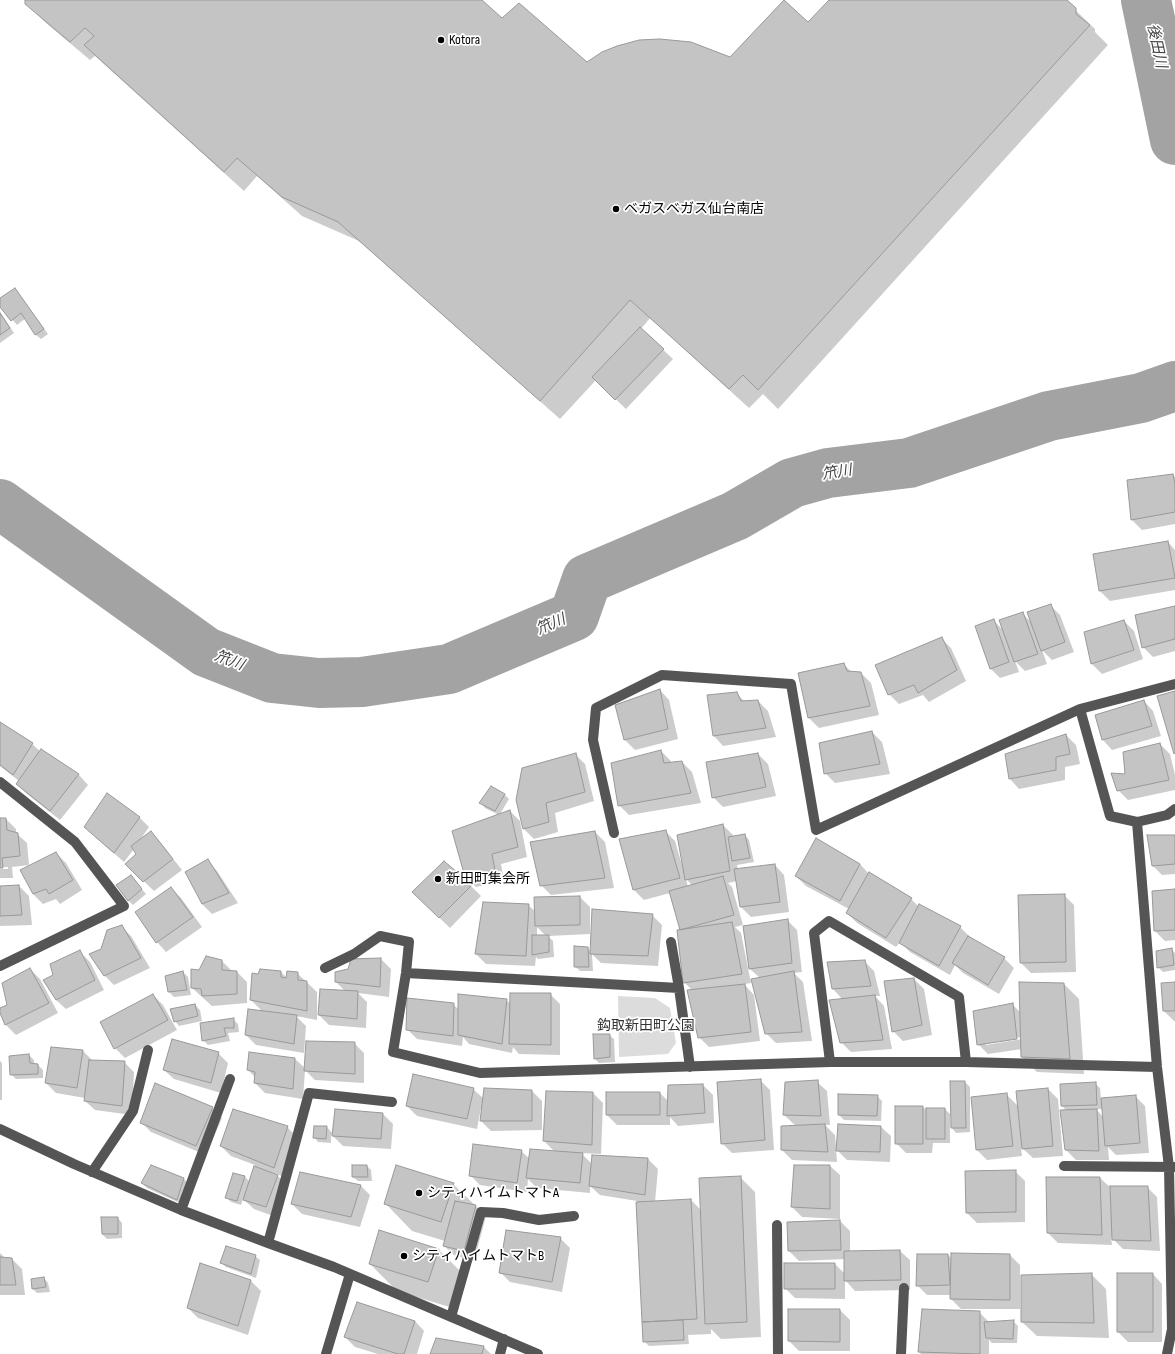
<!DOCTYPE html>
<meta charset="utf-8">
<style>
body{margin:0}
canvas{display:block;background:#fff}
</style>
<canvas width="1175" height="1354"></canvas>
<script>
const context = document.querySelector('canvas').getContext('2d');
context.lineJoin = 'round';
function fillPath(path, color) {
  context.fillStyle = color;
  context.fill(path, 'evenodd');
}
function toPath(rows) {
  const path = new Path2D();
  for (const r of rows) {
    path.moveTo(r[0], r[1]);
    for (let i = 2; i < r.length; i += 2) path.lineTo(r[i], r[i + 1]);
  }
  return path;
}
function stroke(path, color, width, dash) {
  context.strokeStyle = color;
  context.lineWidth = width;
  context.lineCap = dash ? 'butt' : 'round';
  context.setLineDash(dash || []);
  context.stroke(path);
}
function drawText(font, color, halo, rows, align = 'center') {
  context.font = font + ' "Sofia Sans Condensed","Noto Sans JP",sans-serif';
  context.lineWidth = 3.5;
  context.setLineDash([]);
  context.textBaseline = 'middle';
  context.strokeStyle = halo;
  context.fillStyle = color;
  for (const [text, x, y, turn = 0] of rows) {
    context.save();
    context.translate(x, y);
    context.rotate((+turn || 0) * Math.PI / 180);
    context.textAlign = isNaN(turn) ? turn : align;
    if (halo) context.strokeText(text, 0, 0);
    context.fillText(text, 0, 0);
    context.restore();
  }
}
fillPath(toPath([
 [618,996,655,998,670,1008,676,1043,668,1054,619,1057]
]), '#dcdcdc');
fillPath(toPath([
 [26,0,481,0,502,20,587,63,730,59,808,24,830,0,1065,0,1095,29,1095,32,1108,45,778,409,763,394,749,408,650,318,641,329,673,359,626,409,596,380,560,419,359,241,302,216,257,176,244,191,95,56,90,60,46,23,26,3],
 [15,289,48,334,41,339,36,335,26,318,17,325,0,305,0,299],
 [0,312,14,333,0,343],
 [1173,475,1175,477,1175,524,1142,530,1132,520,1128,481],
 [1168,542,1175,550,1175,590,1110,601,1100,591,1094,555],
 [1050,605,1060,615,1074,652,1052,660,1042,650,1047,664,1025,671,1015,661,1019,672,1000,678,990,668,994,621,1004,631,1022,613,1032,623],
 [1175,607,1175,651,1153,657,1143,647],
 [1124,621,1134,631,1143,659,1102,674,1092,664,1085,633],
 [941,638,951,648,966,681,929,702,923,695,899,704,889,694],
 [844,664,852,673,861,673,871,683,879,715,819,728,809,718],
 [660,690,669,700,678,739,635,750,625,740],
 [736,693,745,702,758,701,768,711,776,737,723,746,714,736],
 [1144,701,1153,711,1161,736,1112,750,1103,740],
 [0,723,32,744,41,752,42,750,79,775,88,785,60,820,27,794,17,784,19,781,0,766],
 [872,732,882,742,890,774,835,783,825,773],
 [1066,735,1076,745,1080,764,1065,767,1065,780,1019,789,1010,779],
 [1160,744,1170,754,1175,775,1175,790,1128,800,1118,790,1126,776],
 [661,751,671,761,671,763,682,762,692,772,701,803,629,815,619,805],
 [575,754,585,764,594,801,555,813,558,832,534,839,524,829],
 [758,754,768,764,776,796,723,807,713,797],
 [504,794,509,799,500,814,510,811,520,821,527,857,501,864,504,880,476,887,466,877,499,815,485,808,481,803],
 [139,817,149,827,140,840,151,832,160,842,182,870,154,891,126,864,137,854,134,849,124,862,95,837],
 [0,819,6,819,16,829,16,833,27,843,29,865,12,867,13,878,0,878,0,869,8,869,8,867,0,867],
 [723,825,733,835,733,837,745,835,749,840,754,862,737,865,738,870,775,865,784,875,789,912,751,917,741,907,737,881,728,883,732,887,743,925,735,927,741,933,751,983,744,984,754,995,760,1041,709,1047,699,1037,692,990,684,982,681,931,670,893,644,900,634,890,665,831,675,841,682,865],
 [686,879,693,886,688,887],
 [595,832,605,842,614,888,551,895,541,885],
 [1175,836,1175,874,1162,875,1152,865],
 [56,853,66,863,82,890,60,904,56,899,43,904,33,894],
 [208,861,217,871,238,903,212,914,202,904,186,873],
 [860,864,869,874,911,899,919,907,960,927,970,937,969,938,1004,958,1014,968,999,994,963,973,955,965,950,975,910,952,900,942,896,947,857,923,847,913,849,909,806,886,796,876],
 [135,881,146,894,133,905,128,900],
 [19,886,29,896,32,925,0,926,0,887],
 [471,886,481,896,450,928,423,902],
 [171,888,181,898,202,927,166,952,157,942],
 [1175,890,1175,940,1165,941,1155,931,1153,892],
 [1064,895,1074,905,1076,972,1031,973,1021,963],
 [580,897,590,907,590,934,548,936,553,941,554,957,538,959,536,957,535,966,486,964,476,954,528,905,536,912],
 [537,927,546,936,537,936],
 [652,915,662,925,658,966,601,963,592,954,593,971,580,971,575,966,588,948,591,952],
 [787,920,797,930,802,972,794,973,803,982,812,1041,776,1043,766,1033,760,978,750,969],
 [121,926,131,936,150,968,114,985,104,975,102,950],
 [1171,949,1175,953,1175,970,1163,972,1158,967],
 [80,952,90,962,104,990,66,1009,56,1000,54,975],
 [381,959,391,969,389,997,358,993,367,1002,366,1028,329,1025,319,1015,345,991,336,982,348,970,352,960],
 [222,961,232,971,237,972,247,982,247,1003,212,1006,192,988,200,971],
 [864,961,874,971,880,996,875,996,884,1006,892,1049,851,1052,841,1042,843,1000,833,989,828,963],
 [30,969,40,979,58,1013,16,1035,6,1025,0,1012,0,1030,0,995,0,1009,8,1005],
 [183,972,188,977,191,995,174,997,169,992],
 [281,972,287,978,297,973,317,992,317,1020,296,1016,306,1026,304,1053,256,1045,246,1035,263,1012,251,1000,259,975],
 [914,979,924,989,932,1035,903,1041,893,1031],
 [1175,983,1175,1021,1174,1021,1164,1011],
 [1064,984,1079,999,1084,1074,1037,1072,1022,1057,1022,1049,988,1054,978,1044,1012,1004,1021,1013],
 [1021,1037,1022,1039,986,1045,986,1043],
 [550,994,560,1004,560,1055,519,1054,513,1047,512,1053,469,1044,463,1037,462,1046,417,1039,407,1029,453,1004,459,1010,506,1000,511,1004],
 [153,995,163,1005,177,1030,125,1058,115,1048],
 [195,1005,200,1010,202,1021,179,1026,175,1021],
 [233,1019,238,1024,239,1032,228,1033,230,1041,208,1045,203,1040],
 [609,1035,614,1039,615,1062,599,1063,595,1059],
 [354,1043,364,1053,364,1083,315,1080,305,1070,303,1099,265,1093,255,1083,256,1078,248,1070,295,1059,306,1069],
 [83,1051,93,1061,124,1062,134,1072,132,1115,95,1110,85,1101,85,1098,56,1093,46,1083],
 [218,1053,228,1063,221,1093,174,1079,164,1070],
 [29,1055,34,1060,34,1065,38,1065,43,1070,43,1078,16,1079,11,1074],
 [0,1061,2,1063,2,1100,0,1100],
 [413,1076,473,1089,484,1099,532,1091,542,1101,542,1130,491,1131,481,1121,483,1108,481,1108,477,1129,417,1116,407,1106],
 [760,1080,770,1090,774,1150,732,1153,722,1143],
 [817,1082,827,1091,830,1125,825,1125,835,1135,836,1148,837,1148,838,1125,881,1127,891,1136,890,1162,847,1160,836,1149,837,1162,792,1160,782,1150,796,1126,784,1115],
 [965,1082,970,1087,970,1132,956,1133,952,1128],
 [1095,1083,1100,1088,1101,1099,1135,1096,1145,1106,1149,1153,1116,1155,1108,1147,1109,1160,1076,1160,1066,1150,1067,1111,1062,1106,1061,1085],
 [1096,1109,1103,1109,1103,1117],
 [703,1085,713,1095,714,1123,678,1126,670,1117,670,1125,617,1125,607,1115,660,1093,668,1101],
 [1048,1089,1058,1099,1063,1156,1033,1158,1021,1147,1022,1156,987,1160,977,1150,1007,1095,1019,1107],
 [593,1093,603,1103,601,1154,581,1153,592,1164,648,1159,658,1169,655,1202,691,1200,702,1211,740,1177,755,1192,761,1337,721,1339,711,1329,711,1334,688,1335,689,1344,649,1346,644,1341,637,1201,600,1195,590,1186,590,1193,537,1188,528,1179,527,1192,480,1185,470,1175,521,1151,530,1159,555,1152,544,1141],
 [877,1096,882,1101,881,1121,844,1120,839,1115],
 [923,1107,927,1111,945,1109,950,1114,950,1143,933,1143,932,1153,906,1153,896,1143],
 [212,1108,222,1118,206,1155,151,1132,141,1122],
 [383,1114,393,1124,391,1149,343,1146,331,1134,331,1143,318,1142,314,1137,327,1127,333,1134],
 [287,1127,297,1137,284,1177,275,1173,287,1186,276,1217,254,1209,243,1199,241,1205,231,1202,226,1197,245,1177,250,1182,255,1165,231,1156,221,1146],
 [367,1166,371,1170,372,1181,358,1181,353,1177],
 [830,1166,840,1175,840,1219,802,1217,792,1207],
 [1015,1171,1025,1181,1025,1222,977,1223,967,1213],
 [183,1178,188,1183,182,1204,147,1188,142,1183],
 [1100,1178,1112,1189,1147,1187,1157,1197,1160,1251,1123,1249,1111,1237,1112,1245,1058,1243,1048,1233],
 [453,1184,486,1216,474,1261,454,1255,444,1246,445,1241,412,1231,385,1203],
 [360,1185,370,1195,360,1227,302,1214,292,1204],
 [118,1218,122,1223,122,1238,107,1239,102,1234],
 [840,1221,850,1231,850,1252,900,1251,910,1260,910,1290,855,1291,845,1280,845,1299,795,1298,785,1288,835,1264,845,1274,845,1259,799,1261,789,1251],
 [560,1238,570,1248,562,1292,510,1282,500,1272],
 [438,1249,466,1277,456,1309,397,1291,370,1264],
 [0,1253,5,1258,12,1259,22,1269,25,1295,0,1295],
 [952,1254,1010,1255,1020,1265,1020,1309,961,1309,951,1299,951,1295,927,1295,917,1285,948,1255,952,1259],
 [255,1256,260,1260,256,1278,226,1267,221,1262],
 [201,1264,251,1281,261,1291,248,1335,198,1318,188,1308],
 [1091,1274,1106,1289,1109,1338,1037,1336,1022,1322],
 [1153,1274,1162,1284,1162,1342,1128,1342,1118,1332],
 [44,1278,48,1283,50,1292,37,1293,32,1288],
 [789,1310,840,1310,850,1320,850,1351,799,1351,789,1341],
 [979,1312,989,1322,1013,1321,1018,1326,1017,1343,992,1343,989,1340,989,1354,921,1354,919,1352],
 [415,1321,424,1331,417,1354,378,1354,355,1347,345,1337],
 [484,1347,491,1354,431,1354]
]), '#0003');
stroke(toPath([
 [1146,0,1175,140],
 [0,504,206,652,272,678,319,683,362,682,449,669,574,616,587,579,735,516,792,483,828,473,909,463,1049,416,1141,398,1175,386]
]), '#a3a3a3', 50);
const building = toPath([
 [25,0,482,0,502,18,519,3,587,62,602,52,617,46,639,40,660,39,691,42,730,57,784,0,808,22,829,0,1067,0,1076,8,1076,14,1090,25,758,390,743,375,729,389,630,300,540,401,338,222,282,197,237,158,224,172,84,45,94,36,85,28,70,42,25,4,25,0],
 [15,288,44,329,35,335,21,313,11,321,0,307,0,298,15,288],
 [0,313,10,328,0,335,0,313],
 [640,327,664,349,615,400,592,377,640,327],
 [1173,474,1175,484,1175,512,1131,520,1127,480,1173,474],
 [1168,541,1175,578,1099,591,1093,554,1168,541],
 [1051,604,1065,642,1041,651,1027,612,1051,604],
 [1175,606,1175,639,1142,648,1135,615,1175,606],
 [1023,612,1038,654,1014,662,999,620,1023,612],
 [994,619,1009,662,990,669,975,626,994,619],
 [1124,620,1134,650,1091,664,1084,632,1124,620],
 [942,637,957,670,918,693,914,685,888,695,875,665,942,637],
 [844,663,847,671,861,672,870,706,808,718,798,673,844,663],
 [660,689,668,729,624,740,615,705,660,689],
 [1175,691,1175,753,1174,754,1157,696,1175,691],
 [737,692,741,701,758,700,766,728,713,736,707,695,737,692],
 [1144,700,1152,726,1102,740,1095,715,1144,700],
 [0,722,33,743,13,775,0,765,0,722],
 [872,731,880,764,824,774,819,743,872,731],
 [1066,734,1070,754,1056,757,1056,770,1009,779,1005,754,1066,734],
 [1160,743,1169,780,1117,791,1111,773,1125,774,1123,752,1160,743],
 [41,749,79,774,50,811,16,784,41,749],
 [661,750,664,763,682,761,691,793,618,806,611,763,661,750],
 [576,753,585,792,546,803,549,822,523,829,516,800,522,768,576,753],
 [758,753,766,787,712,798,706,762,758,753],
 [491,786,505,794,495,811,479,803,491,786],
 [107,793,140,817,114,853,84,827,107,793],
 [510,810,518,847,492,854,495,870,465,877,452,831,510,810],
 [0,818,6,818,7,830,18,833,20,856,2,858,3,868,0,868,0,818],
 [723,824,730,871,685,880,677,835,723,824],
 [666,830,680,878,633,890,619,839,666,830],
 [151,831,173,859,143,882,125,864,136,854,131,846,151,831],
 [595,831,605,878,540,886,530,842,595,831],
 [745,834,750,858,732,861,728,837,745,834],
 [1147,835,1175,835,1175,864,1152,866,1147,835],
 [816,838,860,864,840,901,795,876,816,838],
 [56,852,73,880,49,894,46,889,33,894,20,870,56,852],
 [208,859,229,893,202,904,185,872,208,859],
 [444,861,472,885,439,918,412,892,444,861],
 [775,864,780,902,740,907,734,869,775,864],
 [869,872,912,898,886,938,846,913,869,872],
 [131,875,142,889,128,901,116,885,131,875],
 [723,876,734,915,680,930,669,891,723,876],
 [19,885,22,915,0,916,0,886,19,885],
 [171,887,193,917,156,943,135,912,171,887],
 [1175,889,1175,930,1154,931,1152,891,1175,889],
 [1065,894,1066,962,1020,963,1018,895,1065,894],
 [580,896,580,925,535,926,534,897,580,896],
 [483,902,529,904,526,956,475,954,483,902],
 [919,904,961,926,939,966,899,943,919,904],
 [592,909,653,914,648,956,590,954,592,909],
 [788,919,792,963,749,969,743,926,788,919],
 [732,922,742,974,683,983,677,930,732,922],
 [122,925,141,958,104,976,89,954,101,949,107,930,122,925],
 [532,935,549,935,549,952,532,955,532,935],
 [968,936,1005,957,988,985,952,963,968,936],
 [574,946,588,947,589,967,574,967,574,946],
 [1172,948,1174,965,1157,968,1156,951,1172,948],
 [80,950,95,980,56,1000,43,980,53,975,50,964,80,950],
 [206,956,222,960,222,970,237,971,237,994,202,996,201,989,191,988,191,969,199,970,206,956],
 [381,958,380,987,335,982,335,972,348,969,351,959,381,958],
 [865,960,871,986,832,989,827,962,865,960],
 [30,968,49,1003,5,1025,0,1013,0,1008,7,1005,2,983,30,968],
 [260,969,281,971,281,977,286,978,287,971,298,972,298,980,307,981,307,1011,250,1000,252,973,258,974,260,969],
 [183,971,187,990,168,992,165,976,183,971],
 [794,971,802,1032,765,1034,751,979,794,971],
 [914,978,922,1025,892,1032,884,981,914,978],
 [1019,982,1064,983,1070,1059,1021,1057,1019,982],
 [1175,982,1175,1011,1163,1011,1161,983,1175,982],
 [745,984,751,1032,698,1038,687,990,745,984],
 [320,989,358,991,357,1019,318,1015,320,989],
 [510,993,551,993,551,1045,509,1044,510,993],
 [153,994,168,1020,114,1049,100,1022,153,994],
 [458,994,507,999,502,1044,458,1035,458,994],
 [875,995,883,1040,840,1043,829,1000,875,995],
 [407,998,454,1003,453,1036,406,1030,407,998],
 [1013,1003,1017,1039,977,1045,973,1011,1013,1003],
 [195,1004,198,1016,174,1022,170,1009,195,1004],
 [248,1009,297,1015,294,1044,245,1035,248,1009],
 [234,1018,234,1028,224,1028,226,1036,202,1041,200,1023,234,1018],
 [593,1034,610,1034,610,1057,594,1059,593,1034],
 [172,1039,219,1052,211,1083,163,1070,172,1039],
 [306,1041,355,1042,355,1074,304,1071,306,1041],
 [51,1047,83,1050,77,1088,45,1083,51,1047],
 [249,1052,295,1058,293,1089,254,1083,255,1072,247,1070,249,1052],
 [29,1054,30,1063,38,1064,38,1074,10,1075,9,1056,29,1054],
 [89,1060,125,1061,122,1106,84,1101,89,1060],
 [413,1074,474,1088,467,1119,406,1106,413,1074],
 [761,1079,765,1140,721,1144,717,1082,761,1079],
 [818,1080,821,1116,783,1115,785,1082,818,1080],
 [950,1081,965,1081,966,1128,951,1128,950,1081],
 [1096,1082,1097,1105,1061,1106,1060,1084,1096,1082],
 [155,1083,213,1107,196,1146,140,1123,155,1083],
 [703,1084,705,1113,667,1116,668,1085,703,1084],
 [484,1088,532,1090,532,1121,480,1121,484,1088],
 [1048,1088,1053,1146,1022,1149,1016,1091,1048,1088],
 [546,1091,593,1092,592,1145,543,1141,546,1091],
 [606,1092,660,1092,660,1115,606,1115,606,1092],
 [1007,1093,1013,1146,976,1150,971,1097,1007,1093],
 [838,1094,878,1095,877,1116,838,1115,838,1094],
 [1136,1095,1140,1143,1105,1146,1101,1098,1136,1095],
 [895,1106,923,1106,923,1144,895,1144,895,1106],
 [926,1108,945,1108,945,1139,926,1139,926,1108],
 [233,1109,288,1126,274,1168,220,1146,233,1109],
 [335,1109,383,1113,381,1139,332,1136,335,1109],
 [1097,1109,1099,1151,1065,1150,1060,1110,1097,1109],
 [825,1124,828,1152,781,1150,781,1126,825,1124],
 [838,1124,881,1126,880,1152,836,1151,838,1124],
 [314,1126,327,1126,326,1139,313,1138,314,1126],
 [473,1144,522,1150,517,1183,469,1176,473,1144],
 [530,1149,583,1153,580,1183,526,1178,530,1149],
 [592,1155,648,1158,645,1195,589,1186,592,1155],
 [151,1165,184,1178,177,1200,141,1183,151,1165],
 [352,1165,367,1165,368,1177,352,1177,352,1165],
 [396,1165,454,1183,441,1222,384,1204,396,1165],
 [794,1165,830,1165,830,1209,791,1207,794,1165],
 [254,1166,278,1175,266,1207,243,1200,254,1166],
 [1016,1170,1016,1212,966,1213,965,1171,1016,1170],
 [300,1172,361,1185,351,1217,291,1204,300,1172],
 [233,1173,245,1176,237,1201,225,1198,233,1173],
 [741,1176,747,1322,705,1324,699,1178,741,1176],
 [1046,1177,1100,1177,1102,1235,1047,1233,1046,1177],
 [1110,1186,1148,1186,1151,1241,1112,1240,1110,1186],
 [691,1199,697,1319,642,1322,636,1202,691,1199],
 [455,1201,476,1205,464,1251,443,1246,455,1201],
 [101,1217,118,1217,118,1234,102,1234,101,1217],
 [840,1220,841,1250,788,1251,787,1222,840,1220],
 [379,1230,439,1249,428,1282,369,1264,379,1230],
 [506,1230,561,1237,552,1282,499,1273,506,1230],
 [226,1246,256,1255,251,1274,220,1263,226,1246],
 [900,1250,901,1280,844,1281,844,1251,900,1250],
 [951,1253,1010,1254,1010,1300,950,1299,951,1253],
 [917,1254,948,1254,950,1285,916,1286,917,1254],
 [0,1257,12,1258,16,1285,0,1285,0,1257],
 [200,1263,251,1280,238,1326,187,1308,200,1263],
 [784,1263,835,1263,835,1289,784,1289,784,1263],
 [1092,1273,1094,1323,1021,1322,1021,1275,1092,1273],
 [1117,1273,1153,1273,1153,1332,1117,1332,1117,1273],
 [44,1277,46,1287,32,1289,31,1279,44,1277],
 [357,1302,415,1321,404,1354,398,1354,344,1337,357,1302],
 [788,1309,840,1309,840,1342,788,1341,788,1309],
 [922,1309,980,1311,980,1354,918,1352,922,1309],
 [683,1320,684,1340,643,1342,642,1322,683,1320],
 [1014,1320,1013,1339,986,1338,984,1322,1014,1320],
 [436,1338,484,1346,482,1354,430,1354,436,1338]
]);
fillPath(building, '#c4c4c4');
stroke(building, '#999', 1);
stroke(toPath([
 [1080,709,1110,816,1137,822,1167,815,1175,809],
 [0,782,75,842,124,906,0,966],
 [1137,822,1157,1067,1169,1167,1172,1329,1167,1354],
 [614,833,593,740,596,708,662,675,791,684,816,830,1080,709,1175,684],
 [325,968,354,954,380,936,409,942,406,973,393,1052,480,1073,830,1062,966,1062,1157,1067],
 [406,973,679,988,671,942],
 [679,988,690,1067],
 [830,1062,814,933,829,921,959,997,966,1062],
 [0,1129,74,1164,181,1210,268,1243,334,1267,538,1354],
 [1064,1166,1175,1167],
 [92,1172,133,1111,148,1050],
 [181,1210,230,1079],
 [777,1225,778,1354],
 [268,1243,309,1093,392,1102],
 [451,1317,481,1212,503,1213,539,1220,574,1216],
 [326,1354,350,1274],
 [500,1354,504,1339],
 [901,1354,904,1288]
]), '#555', 10);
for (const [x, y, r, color] of [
 [441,40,4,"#000"],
 [616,209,4,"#000"],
 [438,879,4,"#000"],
 [419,1193,4,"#000"],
 [404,1256,4,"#000"]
]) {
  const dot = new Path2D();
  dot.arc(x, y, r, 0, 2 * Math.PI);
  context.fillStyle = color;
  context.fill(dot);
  stroke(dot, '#fff', 1.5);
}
drawText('14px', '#000', '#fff', [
 ["Kotora",449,40],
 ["ベガスベガス仙台南店",624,209],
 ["新田町集会所",446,879],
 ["シティハイムトマトA",427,1193],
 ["シティハイムトマトB",412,1256]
], 'left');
drawText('14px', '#333', '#fff', [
 ["鈎取新田町公園",646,1026]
]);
drawText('italic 15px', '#444', '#fff', [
 ["後田川",1156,46,78],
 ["笊川",837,473,-9],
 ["笊川",551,625,-23],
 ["笊川",229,661,21]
]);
</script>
